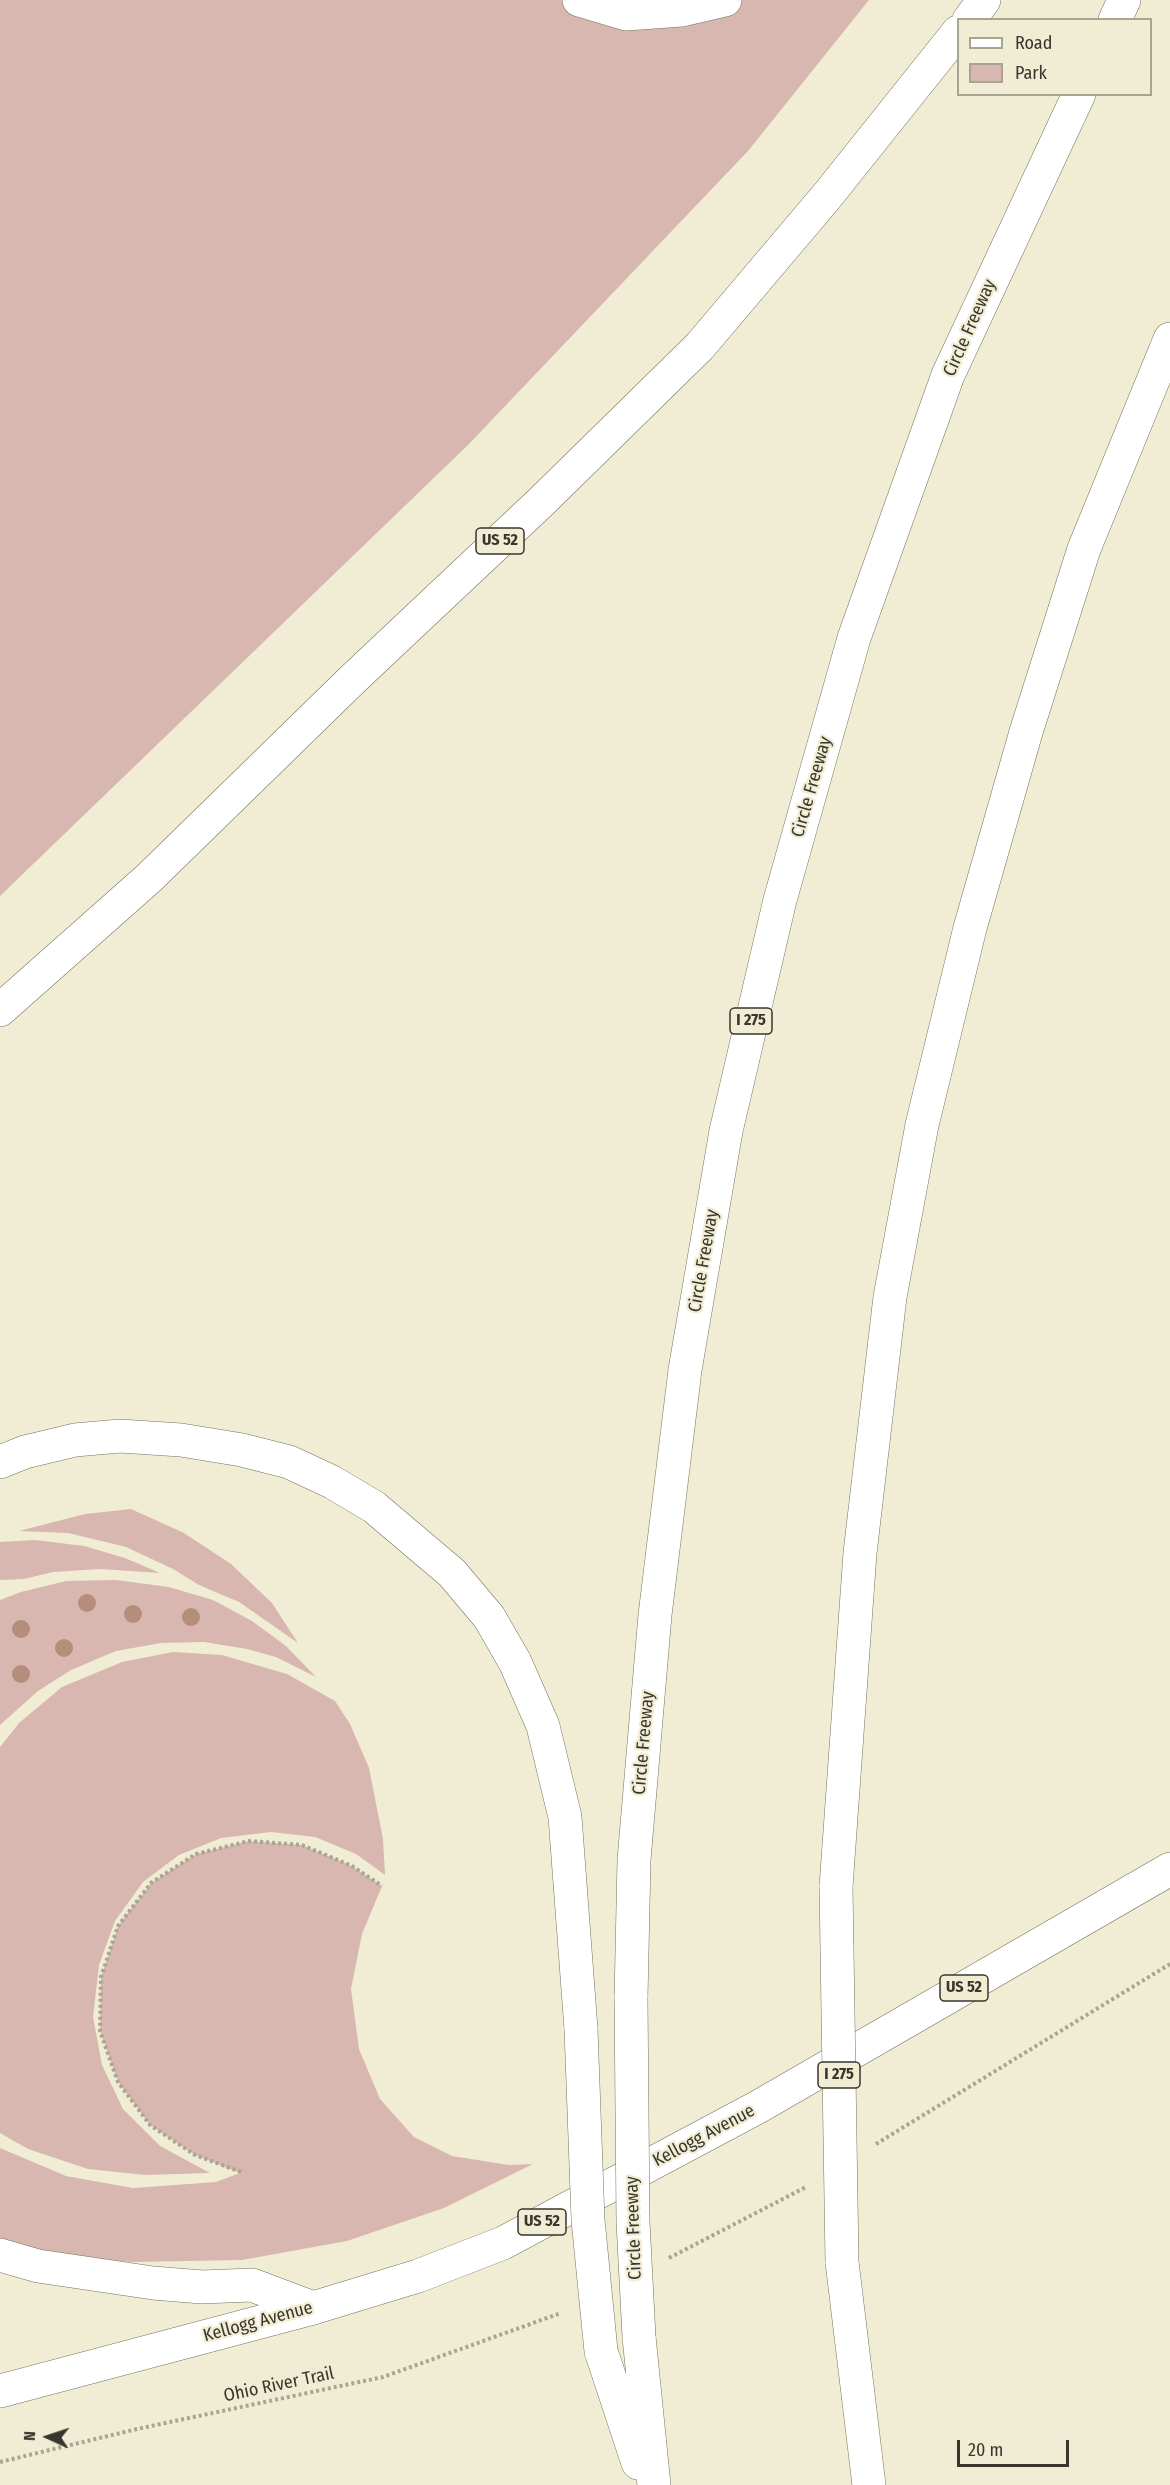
<!DOCTYPE html>
<style>
body{margin:0}
#map{position:relative;width:1170px;height:2485px;overflow:hidden;background:#f1edd4;font-family:"Fira Sans Condensed",sans-serif}
canvas{display:block}
.legend{position:absolute;left:957px;top:18px;width:195px;height:78px;box-sizing:border-box;background:#f1edd4;border:2px solid #a7a491;margin:0;padding:8px 10px;list-style:none;font-size:18px;color:#38362d}
.legend li{display:flex;align-items:center;gap:12px;height:30px}
.legend b{width:30px;border:2px solid #a7a491}
.north{position:absolute;left:18px;top:2407px;width:60px;height:60px;-webkit-text-stroke:4px #f1edd4;paint-order:stroke;rotate:273deg;font-size:16px;font-weight:700;line-height:24px;text-align:center;color:#38362d}
.north::after{content:'';display:block;margin:auto;width:21px;height:27px;background:#38362d;clip-path:polygon(50% 0,100% 100%,50% 72%,0 100%)}
.scale{position:absolute;left:957px;top:2440px;width:112px;height:27px;box-sizing:border-box;border:3px solid #38362d;border-top:0;padding-left:8px;font-size:18px;line-height:21px;white-space:nowrap;color:#38362d;-webkit-text-stroke:4px #f1edd4;paint-order:stroke}
</style>
<div id="map">
<canvas width="1170" height="2485"></canvas>
<ul class="legend">
<li><b style="height:8px;background:#fff"></b>Road</li>
<li><b style="height:16px;background:#d8b7b0"></b>Park</li>
</ul>
<div class="north">N</div>
<div class="scale">20 m</div>
</div>
<script>
const context = document.querySelector('canvas').getContext('2d');
context.lineJoin = 'round';
function fillPath(path, color) {
  context.fillStyle = color;
  context.fill(path, 'evenodd');
}
function toPath(rows) {
  const path = new Path2D();
  for (const r of rows) {
    path.moveTo(r[0], r[1]);
    for (let i = 2; i < r.length; i += 2) path.lineTo(r[i], r[i + 1]);
  }
  return path;
}
function stroke(path, color, width, dash) {
  context.strokeStyle = color;
  context.lineWidth = width;
  context.lineCap = dash ? 'butt' : 'round';
  context.setLineDash(dash || []);
  context.stroke(path);
}
function drawText(font, color, halo, rows, align = 'center') {
  context.font = font + ' "Fira Sans Condensed",sans-serif';
  context.lineWidth = 4.5;
  context.setLineDash([]);
  context.textBaseline = 'middle';
  context.strokeStyle = halo;
  context.fillStyle = color;
  for (const [text, x, y, turn = 0] of rows) {
    context.save();
    context.translate(x, y);
    context.rotate((+turn || 0) * Math.PI / 180);
    context.textAlign = isNaN(turn) ? turn : align;
    if (halo) context.strokeText(text, 0, 0);
    context.fillText(text, 0, 0);
    context.restore();
  }
}
fillPath(toPath([
 [0,0,869,0,748,151,468,445,0,896],
 [131,1509,184,1533,231,1564,272,1603,298,1643,239,1602,199,1585,173,1569,126,1547,68,1533,19,1531,85,1514],
 [35,1540,84,1546,125,1558,160,1573,100,1569,53,1572,24,1579,0,1580,0,1542],
 [116,1580,169,1587,213,1600,252,1621,286,1646,316,1677,276,1657,247,1649,204,1642,161,1643,116,1651,71,1670,38,1691,0,1725,0,1600,21,1592,66,1581],
 [173,1652,222,1655,287,1674,335,1701,350,1724,369,1768,383,1839,385,1875,356,1854,315,1837,271,1832,221,1838,179,1855,143,1882,115,1921,99,1965,93,2017,102,2065,123,2109,160,2146,210,2173,145,2175,88,2169,28,2149,0,2133,0,1747,19,1723,62,1687,122,1662],
 [249,1841,302,1845,352,1866,382,1886,362,1934,351,1989,359,2049,380,2099,414,2137,452,2156,509,2165,533,2164,444,2208,347,2241,242,2260,133,2262,44,2256,0,2240,0,2148,66,2176,133,2188,216,2182,240,2173,195,2155,150,2125,118,2082,100,2031,101,1977,118,1926,151,1883,196,1854]
]), '#d8b7b0');
const minor = toPath([
 [579,0,626,14,682,10,725,0]
]);
const major = toPath([
 [0,2391,313,2308,418,2276,503,2243,758,2107,1170,1869]
]);
const highway = toPath([
 [969,20,984,0],
 [1115,20,1124,0],
 [0,1010,149,878,353,679,541,502,700,346,827,196,958,32],
 [0,1462,25,1452,75,1440,120,1436,181,1440,242,1450,289,1462,332,1482,374,1507,452,1573,489,1617,515,1662,543,1726,565,1817,581,2029],
 [836,1887,860,1553,890,1297,922,1125,970,928,1026,732,1084,549,1170,339],
 [631,1998,634,1860,655,1615,685,1370,726,1131,780,900,854,638,948,375,1079,94],
 [0,2255,38,2266,153,2283,202,2287,252,2285,313,2308],
 [842,2262,869,2485],
 [639,2337,654,2485],
 [601,2351,638,2463]
]);
stroke(minor, '#75725c', 34);
stroke(major, '#75725c', 34);
stroke(highway, '#75725c', 34);
stroke(toPath([
 [876,2144,1170,1964],
 [241,2172,195,2155,150,2125,118,2082,100,2031,101,1977,118,1926,151,1883,196,1854,249,1841,302,1845,352,1866,382,1886],
 [669,2258,806,2187],
 [0,2462,137,2429,383,2377,561,2313]
]), '#a8a592', 4, [3, 3]);
stroke(minor, '#fff', 33);
stroke(major, '#fff', 33);
stroke(highway, '#fff', 33);
const highwayBridge = toPath([
 [836,1887,842,2262],
 [631,1998,633,2222,639,2337],
 [581,2029,588,2220,601,2351]
]);
stroke(highwayBridge, '#75725c', 34, []);
stroke(highwayBridge, '#fff', 33);
context.fillStyle = '#b48e7b';
for (const [x, y] of [
 [87,1603],
 [133,1614],
 [191,1617],
 [21,1629],
 [64,1648],
 [21,1674]
]) {
  context.beginPath();
  context.arc(x, y, 9, 0, 2 * Math.PI);
  context.fill();
}
for (const [x, y, w] of [
 [500,541,48],
 [751,1021,42],
 [964,1988,48],
 [839,2075,42],
 [542,2222,48]
]) {
  const box = new Path2D();
  box.roundRect(x - w / 2, y - 13, w, 26, 4.5);
  context.fillStyle = '#f1edd4';
  context.fill(box);
  stroke(box, '#38362d', 1.5);
}
drawText('bold 16px', '#38362d', null, [
 ["US 52",500,541],
 ["I 275",751,1021],
 ["US 52",964,1988],
 ["I 275",839,2075],
 ["US 52",542,2222]
]);
drawText('18px', '#38362d', '#f1edd4', [
 ["Circle Freeway",970,328,-66],
 ["Circle Freeway",812,787,-74],
 ["Circle Freeway",704,1261,-80],
 ["Circle Freeway",644,1743,-85],
 ["Kellogg Avenue",704,2136,-28],
 ["Circle Freeway",634,2228,-92],
 ["Kellogg Avenue",258,2322,-15],
 ["Ohio River Trail",279,2385,-12]
]);
</script>
